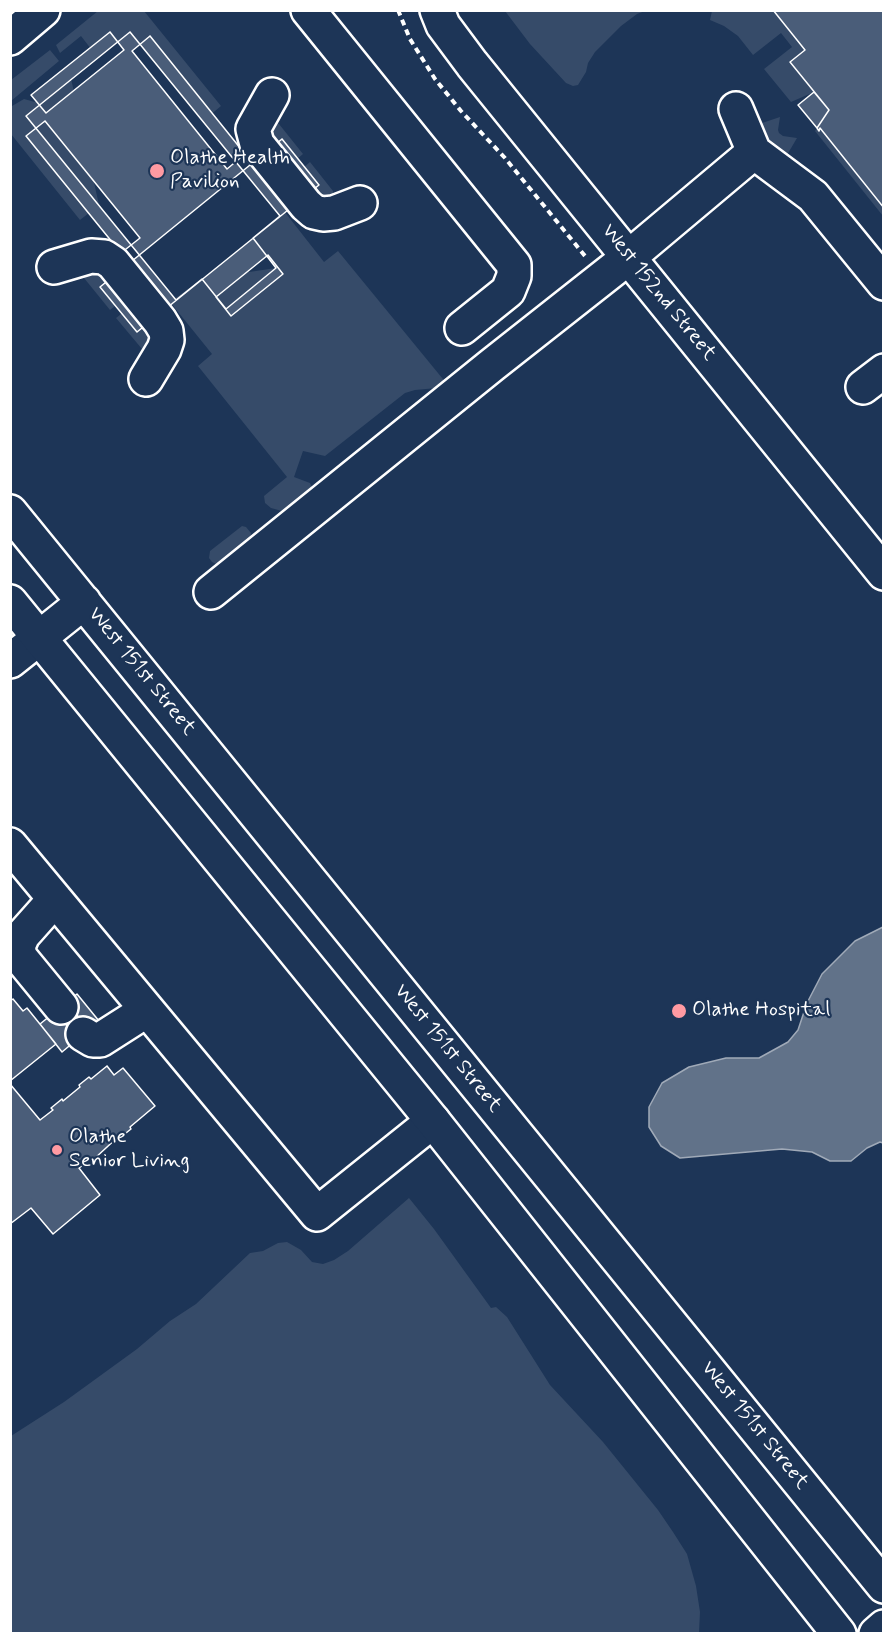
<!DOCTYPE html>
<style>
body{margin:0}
#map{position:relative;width:894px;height:1644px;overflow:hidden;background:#1d3557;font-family:Mynerve,sans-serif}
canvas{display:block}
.frame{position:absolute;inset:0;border:12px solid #fff;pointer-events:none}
</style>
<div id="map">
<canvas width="894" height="1644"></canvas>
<div class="frame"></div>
</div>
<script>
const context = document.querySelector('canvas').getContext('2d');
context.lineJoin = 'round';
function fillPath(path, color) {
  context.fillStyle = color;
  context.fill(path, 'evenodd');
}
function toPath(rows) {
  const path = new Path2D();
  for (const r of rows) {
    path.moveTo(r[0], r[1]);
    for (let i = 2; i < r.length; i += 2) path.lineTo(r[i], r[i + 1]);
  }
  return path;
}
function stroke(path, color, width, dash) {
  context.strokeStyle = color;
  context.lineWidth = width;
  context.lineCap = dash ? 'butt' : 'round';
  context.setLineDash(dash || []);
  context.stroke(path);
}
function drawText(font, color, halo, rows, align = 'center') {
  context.font = font + ' Mynerve,sans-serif';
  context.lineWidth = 4.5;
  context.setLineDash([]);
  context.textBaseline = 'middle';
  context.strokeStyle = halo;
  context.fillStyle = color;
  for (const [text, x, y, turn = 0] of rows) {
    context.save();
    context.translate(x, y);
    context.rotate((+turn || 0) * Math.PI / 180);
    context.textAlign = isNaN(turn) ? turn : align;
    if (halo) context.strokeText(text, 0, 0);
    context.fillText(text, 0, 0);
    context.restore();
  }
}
fillPath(toPath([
 [98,11,144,11,221,106,203,121,130,32,98,58,81,36,60,53,56,45],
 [505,11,645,11,637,14,621,26,595,52,588,63,586,72,578,85,573,86,566,83,530,44],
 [712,11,773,11,805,50,790,63,814,92,791,102,764,69,792,47,781,33,753,55,738,36,724,26,710,20],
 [50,50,59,61,11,101,11,80],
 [70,74,99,205,80,220,11,134,12,106,24,99,35,102],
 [780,117,778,130,779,133,783,136,797,138,787,155,770,143,762,123],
 [274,122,279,124,303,154,289,166,269,141,268,126],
 [817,128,819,131,820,128,883,208,883,216,815,131],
 [310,162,333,191,333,198,327,202,296,174],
 [284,211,324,262,338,251,447,384,437,388,415,390,405,393,325,456,303,451,294,477,310,483,312,487,310,492,282,511,271,508,265,503,264,496,287,477,198,366,212,354,170,302,202,279,276,268,253,238],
 [97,269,124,299,110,310,84,278,86,272],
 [131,306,153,338,145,350,142,349,116,318],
 [242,526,246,527,251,533,250,541,226,562,216,564,212,562,209,558,210,551],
 [409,1198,434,1229,491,1308,496,1307,507,1317,550,1385,603,1442,658,1510,673,1532,687,1554,696,1586,700,1612,699,1633,11,1633,11,1436,64,1402,137,1349,170,1321,196,1304,250,1253,263,1251,278,1243,287,1242,301,1250,312,1262,323,1264,334,1260,348,1251]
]), '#364b69');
const water = toPath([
 [883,927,883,1143,880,1142,867,1148,851,1161,830,1161,812,1152,782,1149,680,1158,661,1146,649,1127,649,1107,662,1083,689,1067,726,1058,759,1058,788,1042,798,1030,807,1003,822,974,855,941,883,927]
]);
fillPath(water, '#617289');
stroke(water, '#a0aab8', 1.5);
const building = toPath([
 [773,10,884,10,884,208,820,128,819,131,817,128,829,110,790,62,805,50,773,10],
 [110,32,124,50,46,113,31,95,110,32],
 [130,32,280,216,253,238,276,268,226,309,202,279,176,300,26,116,130,32],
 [150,36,245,154,227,169,132,51,150,36],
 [814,92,829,110,817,128,798,105,814,92],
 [45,121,140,238,121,253,26,136,45,121],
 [282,139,319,185,137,332,100,287,282,139],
 [268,255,283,274,231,316,216,297,268,255],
 [77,994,99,1021,62,1052,40,1024,77,994],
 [13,999,23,1011,27,1008,56,1044,10,1081,10,1001,13,999],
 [107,1066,114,1075,123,1068,155,1106,130,1127,131,1129,121,1137,119,1136,94,1159,92,1158,79,1168,100,1195,53,1234,31,1208,10,1224,10,1084,40,1120,53,1110,51,1108,62,1099,63,1101,80,1087,79,1085,89,1077,91,1079,107,1066]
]);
fillPath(building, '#4a5d79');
stroke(building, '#fff', 1.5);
const minor = toPath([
 [308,10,514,265,514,276,508,291,462,328],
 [437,10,443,25,472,64,884,573],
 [10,38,43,10],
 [272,95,253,129,257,144,306,205,314,212,323,214,334,213,360,203],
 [736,109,754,152,813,196,884,283],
 [54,267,91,256,104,257,113,263,160,321,166,331,167,340,164,349,146,379],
 [863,387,884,371],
 [211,592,492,365,629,257,754,152],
 [10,661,39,638],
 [10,845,317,1214,433,1121],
 [55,899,23,935,18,946,20,957,61,1007],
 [83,1034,93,1040,100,1040,147,1010]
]);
const major = toPath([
 [10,512,884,1586],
 [10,602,433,1121,839,1634],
 [39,638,84,602],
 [876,1634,884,1627]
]);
stroke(minor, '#fff', 38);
stroke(major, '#fff', 38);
stroke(toPath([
 [398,10,410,39,435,79,461,111,505,158,585,256]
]), '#fff', 4, [6, 4.5]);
stroke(minor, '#1d3557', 33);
stroke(major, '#1d3557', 33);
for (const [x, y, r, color] of [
 [157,171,8,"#ff9aa2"],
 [679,1011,8,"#ff9aa2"],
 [57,1150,6,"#ff9aa2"]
]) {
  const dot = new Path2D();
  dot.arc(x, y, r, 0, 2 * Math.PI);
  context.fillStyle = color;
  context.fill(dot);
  stroke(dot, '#1d3557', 2);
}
drawText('21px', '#fff', '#1d3557', [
 ["Olathe Health",170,159],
 ["Pavilion",170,183],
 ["Olathe Hospital",692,1011],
 ["Olathe",69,1138],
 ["Senior Living",69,1162]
], 'left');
drawText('21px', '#fff', '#1d3557', [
 ["West 152nd Street",658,293,51],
 ["West 151st Street",141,672,51],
 ["West 151st Street",447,1049,51],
 ["West 151st Street",754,1426,51]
]);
</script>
